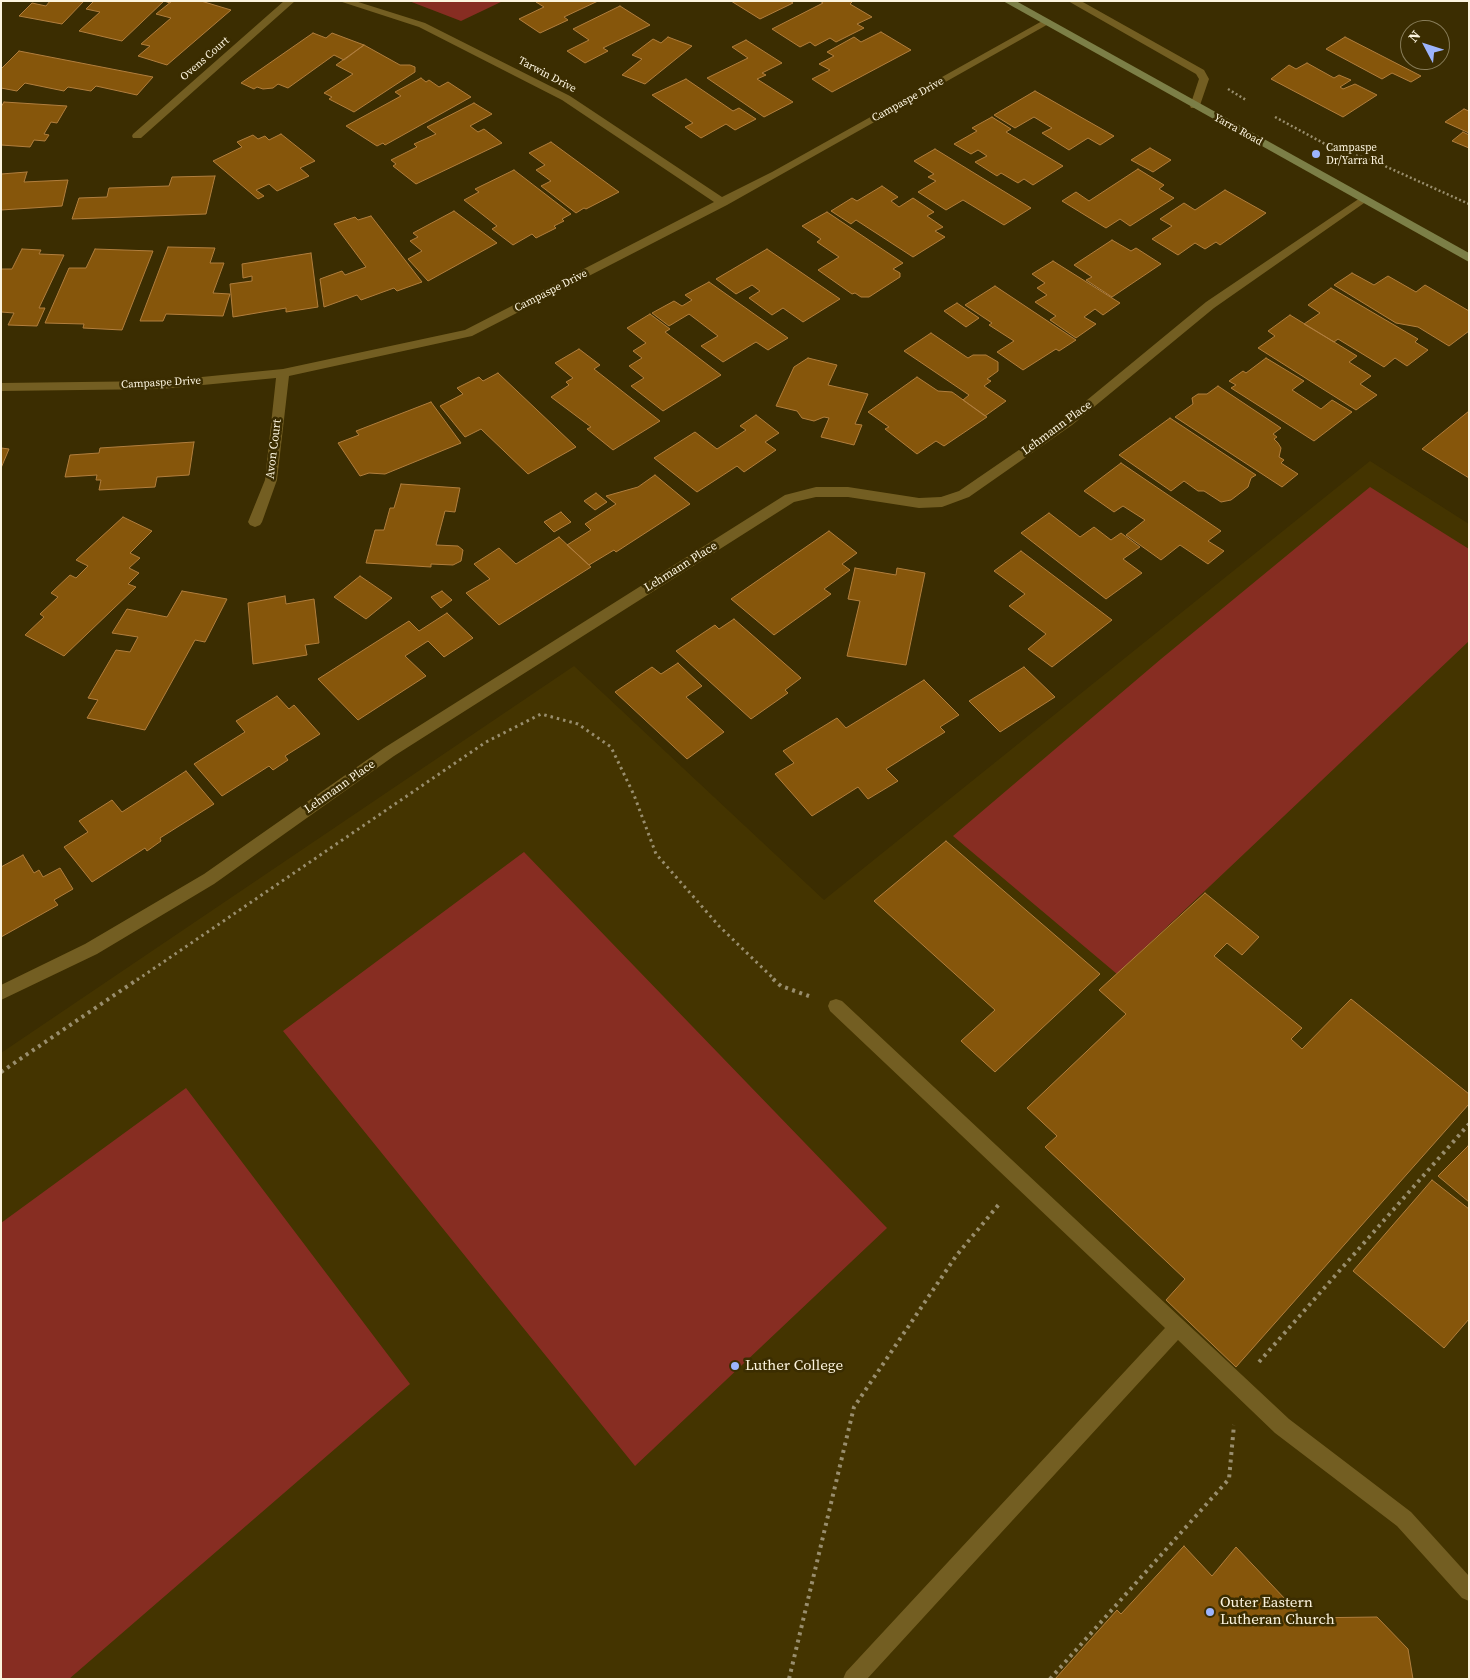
<!DOCTYPE html>
<style>
body{margin:0}
#map{position:relative;width:1470px;height:1680px;overflow:hidden;background:#3b2d01;font-family:"Source Serif 4",serif}
canvas{display:block}
.frame{position:absolute;inset:0;border:2px solid #fcf4de;pointer-events:none}
.north{position:absolute;left:1400px;top:20px;width:50px;height:50px;box-sizing:border-box;background:#3b2d01;border:1px solid #887d59;border-radius:50%;rotate:310deg;font-size:14px;font-weight:700;line-height:20px;text-align:center;color:#fcf4de}
.north::after{content:'';display:block;margin:auto;width:18px;height:22px;background:#9cb4fd;clip-path:polygon(50% 0,100% 100%,50% 72%,0 100%)}
</style>
<div id="map">
<canvas width="1470" height="1680"></canvas>
<div class="frame"></div>
<div class="north">N</div>
</div>
<script>
const context = document.querySelector('canvas').getContext('2d');
context.lineJoin = 'round';
function fillPath(path, color) {
  context.fillStyle = color;
  context.fill(path, 'evenodd');
}
function toPath(rows) {
  const path = new Path2D();
  for (const r of rows) {
    path.moveTo(r[0], r[1]);
    for (let i = 2; i < r.length; i += 2) path.lineTo(r[i], r[i + 1]);
  }
  return path;
}
function stroke(path, color, width, dash) {
  context.strokeStyle = color;
  context.lineWidth = width;
  context.lineCap = dash ? 'butt' : 'round';
  context.setLineDash(dash || []);
  context.stroke(path);
}
function drawText(font, color, halo, rows, align = 'center') {
  context.font = font + ' "Source Serif 4",serif';
  context.lineWidth = 5;
  context.setLineDash([]);
  context.textBaseline = 'middle';
  context.strokeStyle = halo;
  context.fillStyle = color;
  for (const [text, x, y, turn = 0] of rows) {
    context.save();
    context.translate(x, y);
    context.rotate((+turn || 0) * Math.PI / 180);
    context.textAlign = isNaN(turn) ? turn : align;
    if (halo) context.strokeText(text, 0, 0);
    context.fillText(text, 0, 0);
    context.restore();
  }
}
fillPath(toPath([
 [1370,461,1469,524,1469,1679,1,1679,1,1053,574,666,824,900]
]), '#443400');
fillPath(toPath([
 [409,1,503,1,461,21],
 [1370,487,1469,549,1469,641,1117,974,953,836,1161,659],
 [524,852,887,1228,635,1466,283,1031],
 [186,1088,410,1384,69,1679,1,1679,1,1223]
]), '#872d22');
const building = toPath([
 [50,1,84,1,62,24,19,16,32,3,46,6,50,1],
 [94,1,172,1,170,3,164,1,122,41,79,31,100,12,86,9,94,1],
 [172,1,201,1,231,10,167,65,138,56,150,46,141,44,171,18,156,14,172,1],
 [598,1,564,17,568,20,540,33,519,19,544,7,536,2,537,1,598,1],
 [731,1,790,1,793,3,760,19,731,1],
 [820,1,853,1,850,4,872,17,857,24,864,28,836,42,830,38,815,46,810,42,800,47,772,29,823,3,820,1],
 [620,6,650,25,603,48,608,51,585,63,567,51,589,40,573,29,620,6],
 [881,32,911,50,832,92,812,79,830,70,819,64,834,56,827,52,854,37,861,42,881,32],
 [313,33,326,38,332,33,364,45,344,60,334,55,288,88,278,84,273,88,263,89,257,87,254,89,241,83,313,33],
 [668,37,692,46,645,84,622,75,642,59,632,55,653,39,661,43,668,37],
 [1345,37,1421,76,1411,82,1392,73,1382,79,1326,49,1345,37],
 [746,40,782,63,762,73,766,75,757,79,793,102,764,117,707,78,748,58,732,47,746,40],
 [364,45,400,65,410,65,415,67,415,72,354,112,329,99,332,97,324,93,353,74,336,65,364,45],
 [19,51,153,77,137,95,96,86,91,91,68,87,64,91,25,83,17,91,1,88,1,69,19,51],
 [1307,63,1334,78,1339,75,1351,80,1340,87,1343,89,1355,84,1377,95,1343,117,1271,79,1289,65,1296,69,1307,63],
 [421,78,426,82,429,80,439,87,448,82,471,97,385,145,383,143,377,146,346,126,401,96,395,92,421,78],
 [686,79,733,111,739,108,756,119,735,130,726,124,701,138,685,127,693,123,652,95,686,79],
 [1035,91,1114,136,1100,145,1088,138,1069,150,1042,133,1052,128,1034,117,1015,128,994,115,1035,91],
 [4,102,67,106,57,123,51,122,44,134,49,135,45,141,34,140,30,147,1,145,1,107,4,102],
 [474,103,492,114,470,126,478,132,484,129,502,143,416,184,393,166,396,164,391,160,417,147,414,144,436,134,427,127,474,103],
 [1464,109,1469,111,1469,133,1445,122,1464,109],
 [992,117,1011,129,1006,132,1063,166,1033,185,1024,179,1018,183,1001,173,997,176,975,162,987,156,978,150,971,154,954,144,977,131,972,128,992,117],
 [1463,132,1469,135,1469,148,1452,141,1463,132],
 [281,134,315,161,300,168,309,176,277,191,269,184,256,190,264,196,258,199,213,161,242,147,237,142,253,135,258,139,265,136,269,140,281,134],
 [551,142,619,192,586,209,584,208,576,213,541,186,551,181,536,170,545,165,529,153,551,142],
 [1150,148,1171,160,1153,172,1131,160,1150,148],
 [935,149,1031,208,1004,225,963,200,946,210,918,192,936,181,928,177,934,174,914,161,935,149],
 [1138,169,1164,185,1159,189,1174,198,1130,226,1120,219,1106,228,1062,201,1076,192,1089,201,1138,169],
 [514,170,571,214,562,219,564,221,554,226,556,228,536,238,532,234,513,245,492,229,497,226,464,200,479,192,475,189,514,170],
 [27,172,24,182,68,180,62,206,1,210,1,174,27,172],
 [215,176,206,214,72,219,79,198,107,197,109,188,169,186,172,177,215,176],
 [882,186,898,197,891,201,899,207,913,198,934,212,927,216,943,227,935,231,945,237,913,257,856,220,851,224,831,211,852,198,857,201,882,186],
 [1225,190,1266,213,1220,245,1216,242,1205,249,1195,243,1178,255,1152,239,1172,226,1160,219,1184,203,1195,210,1225,190],
 [454,211,497,243,428,281,408,259,422,251,410,241,418,237,413,233,454,211],
 [827,212,903,263,893,269,900,273,900,277,869,297,861,297,855,293,852,294,818,270,839,257,817,242,821,239,802,226,827,212],
 [371,216,422,282,397,291,394,288,361,300,357,295,324,307,320,279,342,271,345,275,366,267,334,224,355,217,358,220,371,216],
 [1112,240,1131,251,1136,248,1161,264,1112,297,1086,280,1092,277,1074,265,1112,240],
 [168,247,215,248,210,263,224,263,213,293,230,294,223,316,166,314,163,321,140,321,168,247],
 [22,249,41,250,39,254,64,255,39,308,45,308,37,326,8,325,14,313,1,312,1,269,12,269,22,249],
 [95,249,153,251,122,330,83,328,84,324,45,323,69,268,86,268,95,249],
 [767,249,840,299,803,322,783,308,772,315,749,298,760,291,752,285,736,294,716,279,767,249],
 [311,253,318,307,286,312,286,308,233,317,230,284,252,281,252,276,243,278,242,264,311,253],
 [1053,261,1120,303,1103,315,1095,309,1084,317,1096,324,1076,338,1050,320,1056,316,1035,302,1047,295,1037,288,1045,283,1032,274,1053,261],
 [1352,273,1374,285,1388,276,1416,292,1425,285,1469,311,1469,331,1449,346,1418,327,1396,323,1334,285,1352,273],
 [709,282,788,338,768,350,756,342,723,362,701,346,718,336,689,314,669,326,652,313,674,301,682,306,692,300,685,295,709,282],
 [995,286,1076,340,1059,351,1056,349,1023,370,997,352,1014,341,989,325,992,323,965,305,995,286],
 [1331,288,1418,339,1415,342,1428,350,1407,366,1395,358,1384,367,1338,339,1334,342,1304,324,1320,313,1308,305,1331,288],
 [957,303,979,318,966,327,944,311,957,303],
 [650,314,670,329,665,332,721,375,663,411,631,386,644,378,629,366,642,358,633,351,646,343,627,328,650,314],
 [1290,315,1357,356,1349,362,1371,376,1360,384,1377,395,1356,410,1258,348,1275,336,1268,331,1290,315],
 [931,333,968,358,973,355,986,355,998,362,998,371,987,379,991,381,984,386,1006,401,985,416,963,400,969,395,904,351,931,333],
 [579,349,600,365,594,369,660,421,613,450,587,429,591,427,551,397,569,385,566,382,573,378,555,363,579,349],
 [808,358,837,365,828,385,868,394,855,424,862,425,854,445,821,437,829,418,824,417,814,421,802,418,797,411,776,406,794,367,808,358],
 [1266,358,1304,381,1292,390,1321,409,1332,400,1352,412,1314,441,1231,388,1236,385,1229,381,1243,371,1246,373,1266,358],
 [498,373,576,447,528,474,481,429,465,437,440,406,463,394,457,388,479,377,483,381,498,373],
 [917,377,938,391,952,392,987,417,944,446,936,441,917,454,885,429,889,427,868,412,917,377],
 [1218,386,1281,428,1273,434,1277,437,1274,439,1278,443,1281,448,1279,457,1284,460,1281,463,1298,474,1282,487,1175,417,1193,404,1192,398,1198,394,1207,394,1218,386],
 [431,402,461,443,385,474,369,473,360,476,338,443,359,435,356,431,431,402],
 [1469,411,1469,478,1422,449,1469,411],
 [756,415,779,433,765,442,776,450,744,472,737,466,697,492,654,458,695,432,717,449,746,430,740,426,756,415],
 [1170,418,1256,475,1251,478,1248,487,1231,500,1221,502,1204,491,1198,491,1184,481,1171,491,1119,455,1170,418],
 [194,442,189,475,157,477,155,487,99,490,101,480,96,480,97,475,65,477,70,455,99,453,100,448,194,442],
 [1,448,9,449,1,468,1,448],
 [1121,463,1221,531,1208,541,1224,551,1208,564,1180,545,1161,560,1126,535,1145,520,1123,506,1114,512,1084,491,1121,463],
 [655,475,690,504,616,552,614,550,589,565,567,545,591,530,585,524,616,504,606,496,638,487,655,475],
 [401,484,460,488,455,512,445,511,436,545,458,546,463,550,461,561,453,565,431,564,431,567,366,563,375,530,384,530,390,508,394,508,401,484],
 [596,493,607,502,595,510,584,501,596,493],
 [561,512,571,522,554,532,544,522,561,512],
 [1049,513,1080,537,1094,527,1111,540,1121,533,1140,547,1123,559,1142,573,1106,599,1021,533,1049,513],
 [123,517,152,531,130,553,140,558,129,568,139,573,128,584,136,587,64,656,25,635,44,617,40,614,58,597,51,593,70,575,76,578,88,566,76,560,123,517],
 [829,531,857,553,842,564,850,570,824,589,831,594,774,635,731,599,829,531],
 [559,537,591,567,499,625,466,593,490,579,474,564,499,548,516,564,559,537],
 [1021,551,1112,620,1052,667,1028,649,1046,634,1009,606,1025,594,994,571,1021,551],
 [855,568,896,575,897,568,925,573,906,665,847,656,860,601,848,599,855,568],
 [360,576,392,598,366,619,334,597,360,576],
 [182,591,227,599,205,642,195,640,145,730,87,718,98,700,88,698,116,650,130,652,138,637,112,633,127,609,167,617,182,591],
 [442,591,452,600,441,608,431,597,442,591],
 [285,596,286,604,314,599,319,643,305,645,307,655,253,664,248,603,285,596],
 [447,613,473,638,444,657,428,641,405,656,426,676,358,720,318,679,409,621,419,631,447,613],
 [734,619,801,678,785,690,788,693,751,719,676,651,715,625,719,629,734,619],
 [678,663,702,686,686,697,724,732,687,759,615,692,652,667,661,674,678,663],
 [1024,667,1055,697,1000,732,969,701,1024,667],
 [924,680,959,715,940,727,945,732,886,769,898,781,868,799,858,787,812,816,775,774,794,763,783,751,837,718,846,728,924,680],
 [277,696,289,709,294,705,320,734,285,756,288,760,273,770,269,766,222,796,194,764,245,732,236,721,277,696],
 [186,771,214,804,160,838,161,841,147,851,145,848,92,882,64,847,88,832,79,821,112,800,122,812,186,771],
 [946,841,1100,974,995,1072,961,1041,995,1010,874,901,946,841],
 [23,855,34,873,39,870,43,877,60,868,73,889,54,900,58,905,1,937,1,867,23,855],
 [1205,893,1259,937,1242,955,1227,943,1214,956,1302,1028,1291,1039,1302,1049,1351,999,1469,1094,1469,1104,1236,1367,1166,1300,1185,1279,1045,1147,1057,1136,1027,1108,1126,1014,1099,990,1205,893],
 [1468,1146,1469,1147,1469,1202,1438,1176,1468,1146],
 [1432,1180,1469,1209,1469,1319,1444,1348,1353,1271,1432,1180],
 [1184,1546,1212,1576,1236,1547,1303,1618,1377,1617,1408,1649,1413,1679,1055,1679,1117,1610,1121,1614,1184,1546]
]);
fillPath(building, '#86560b');
stroke(building, '#b17e3d', 1);
stroke(toPath([
 [1228,89,1246,100],
 [1275,117,1340,152,1367,158,1469,204]
]), '#998e6d', 2.5, [2, 2.5]);
stroke(toPath([
 [137,980,486,742,541,714,578,724,611,747,634,795,656,854,719,926,775,980]
]), '#998e6d', 3, [2.5, 4]);
stroke(toPath([
 [773,979,781,986,809,996],
 [1,1072,138,979],
 [1259,1362,1469,1124],
 [789,1679,854,1407,956,1256,1000,1203],
 [1050,1679,1229,1479,1234,1425]
]), '#998e6d', 4, [3, 4.5]);
fillPath(toPath([
 [836,999,842,1001,1289,1419,1411,1512,1469,1576,1469,1601,1462,1598,1397,1526,1275,1433,1178,1340,867,1679,843,1679,846,1672,1165,1328,830,1011,828,1006,830,1001,836,999]
]), '#735e22');
fillPath(toPath([
 [284,1,295,1,141,138,133,138,132,136,133,134,284,1],
 [339,1,355,1,425,23,570,96,722,197,772,172,1044,20,1050,20,1052,22,727,205,472,336,289,376,277,480,262,522,260,525,255,527,250,525,248,522,265,480,276,378,161,389,1,391,1,383,161,381,283,369,465,330,714,202,562,100,419,27,339,1],
 [1068,1,1081,1,1204,70,1209,79,1199,108,1191,108,1190,106,1199,79,1196,74,1068,1],
 [1363,196,1368,199,1367,201,1214,308,1072,425,969,497,942,507,919,508,848,497,816,497,794,502,394,756,214,884,97,954,1,1000,1,985,85,944,204,874,384,748,785,495,816,487,848,487,919,498,941,497,959,491,1064,419,1206,302,1363,196]
]), '#735e22');
fillPath(toPath([
 [1003,1,1016,1,1469,253,1469,262,1003,1]
]), '#7c7f47');
for (const [x, y, r, color] of [
 [1316,154,5,"#9cb4fd"],
 [735,1366,5,"#9cb4fd"],
 [1210,1612,5,"#9cb4fd"]
]) {
  const dot = new Path2D();
  dot.arc(x, y, r, 0, 2 * Math.PI);
  context.fillStyle = color;
  context.fill(dot);
  stroke(dot, '#3b2d01', 2);
}
drawText('11px', '#fcf4de', '#3b2d01', [
 ["Ovens Court",205,59,-41],
 ["Tarwin Drive",547,75,28],
 ["Campaspe Drive",908,100,-29],
 ["Yarra Road",1238,130,29],
 ["Campaspe Drive",551,291,-27],
 ["Campaspe Drive",161,383,-3]
]);
drawText('11px', '#fcf4de', '#3b2d01', [
 ["Campaspe",1326,148],
 ["Dr/Yarra Rd",1326,161]
], 'left');
drawText('12px', '#fcf4de', '#3b2d01', [
 ["Lehmann Place",1057,428,-36],
 ["Avon Court",274,449,-83],
 ["Lehmann Place",681,567,-32],
 ["Lehmann Place",340,787,-35]
]);
drawText('15px', '#fcf4de', '#3b2d01', [
 ["Luther College",745,1366],
 ["Outer Eastern",1220,1603],
 ["Lutheran Church",1220,1620]
], 'left');
</script>
